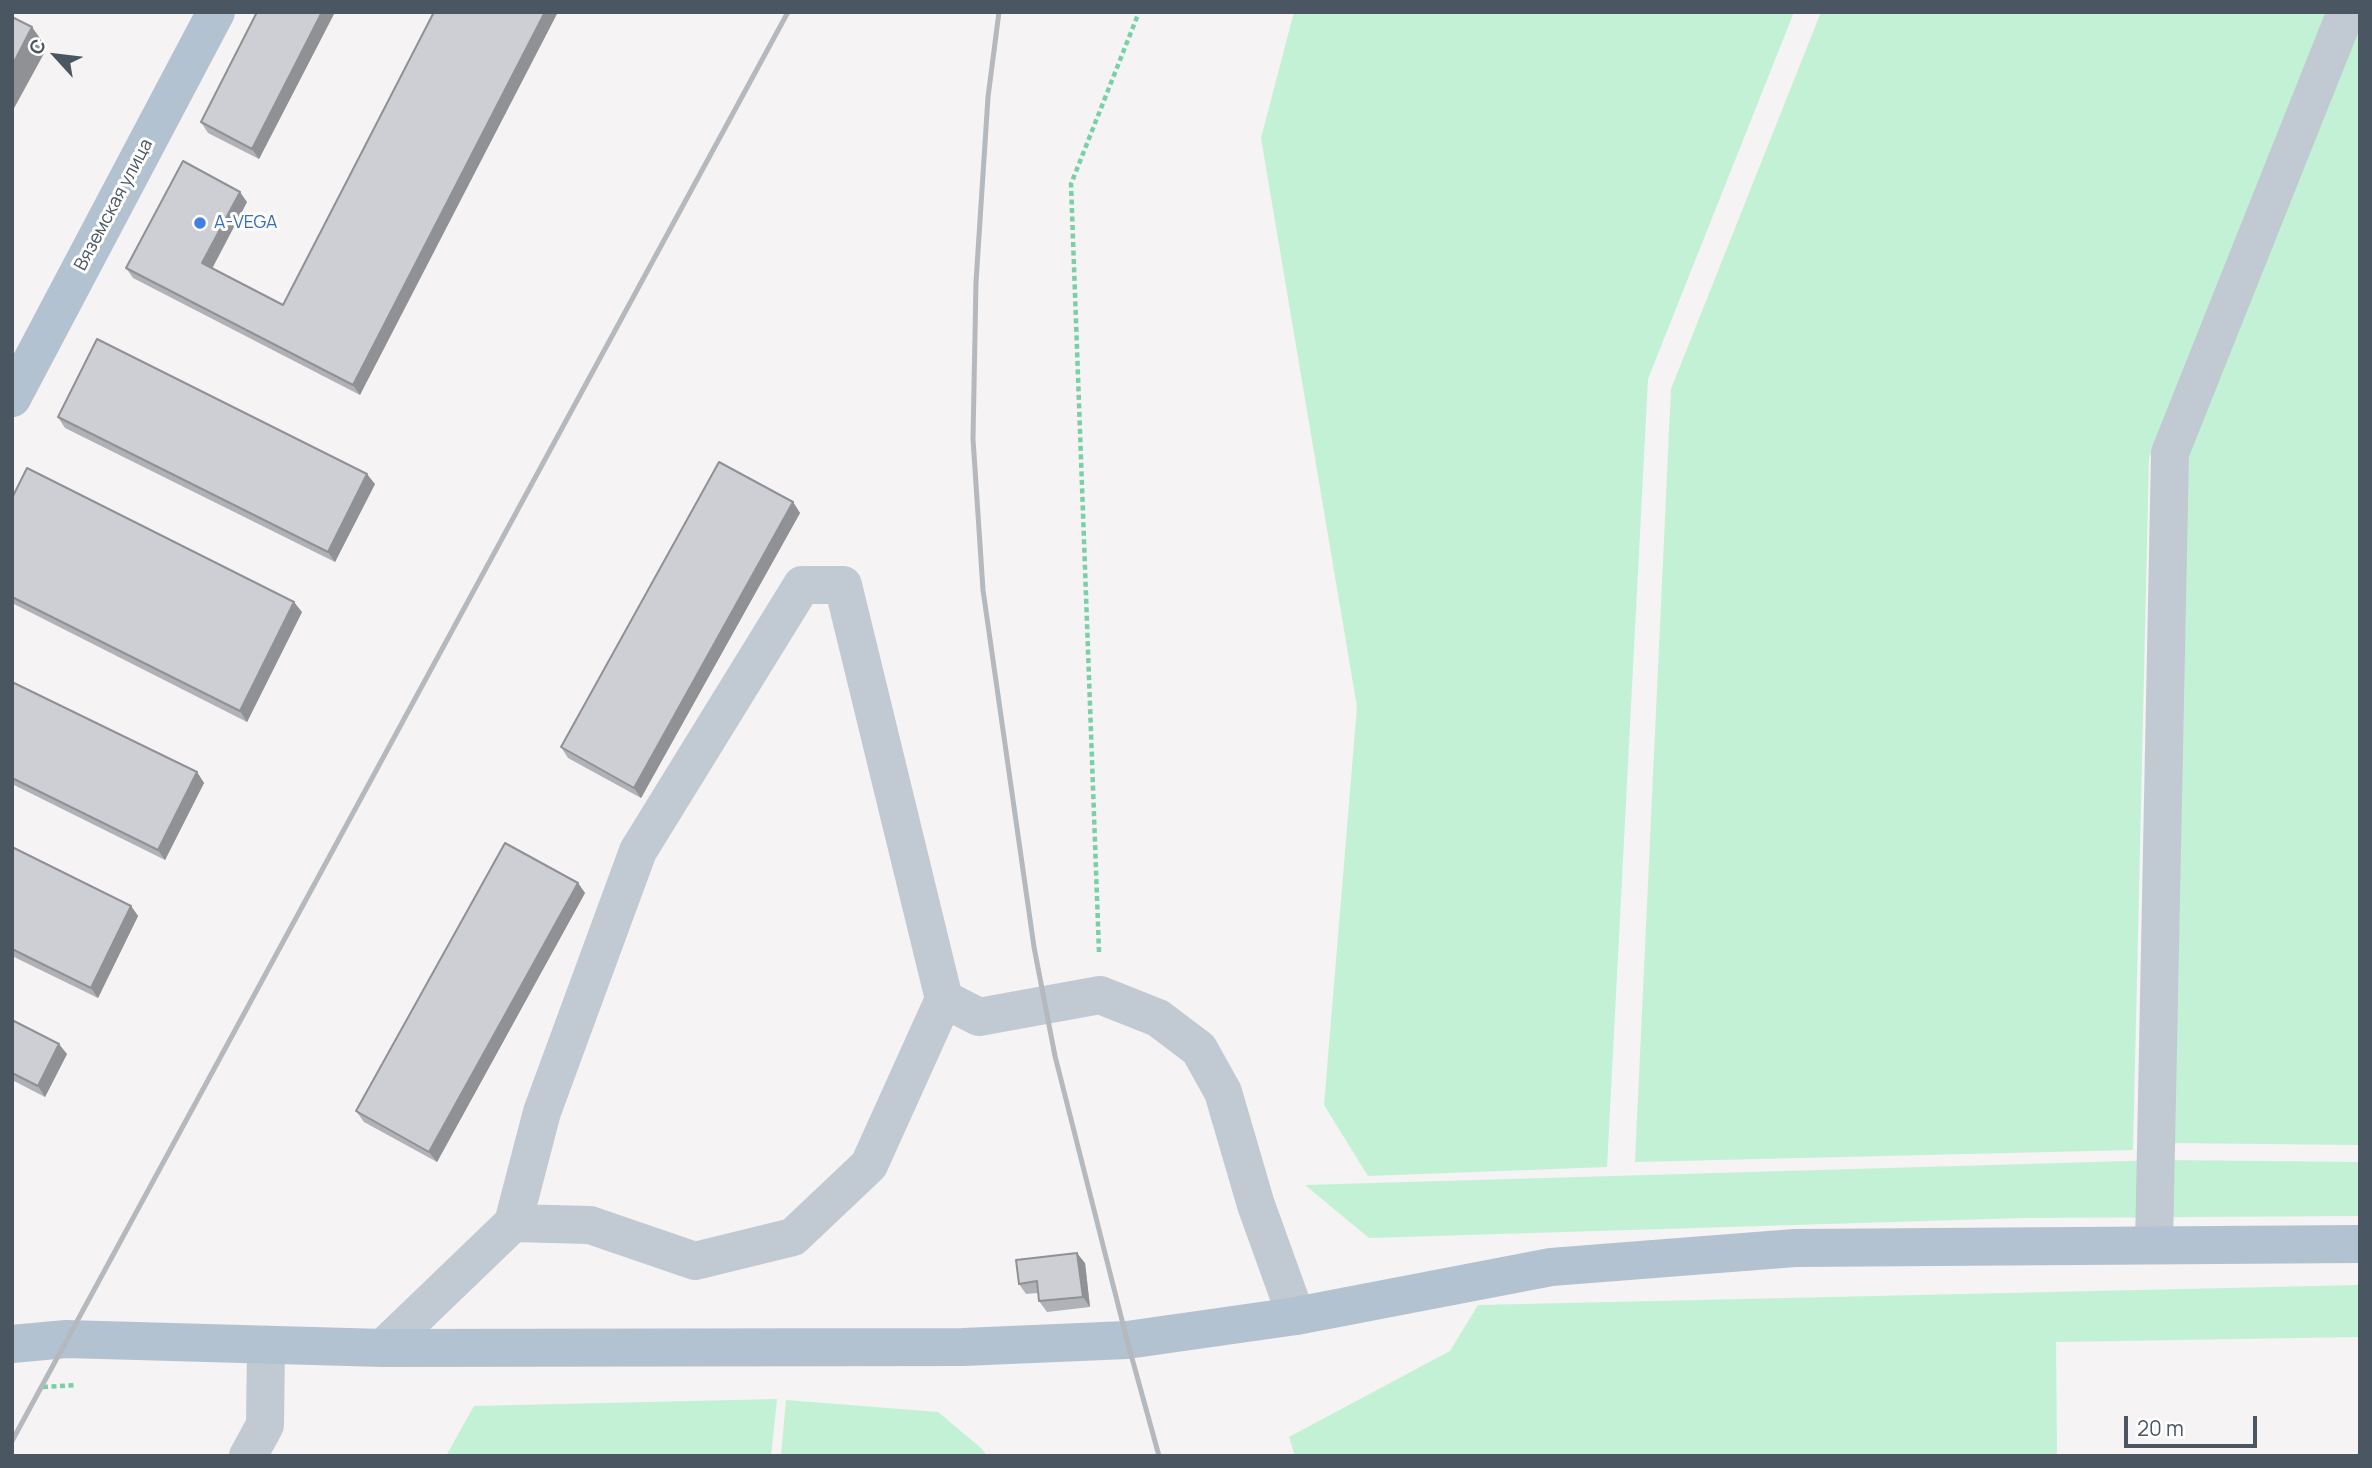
<!DOCTYPE html>
<meta charset="utf-8">
<style>
body{margin:0}
#map{position:relative;width:2372px;height:1468px;overflow:hidden;background:#f5f3f3;font-family:Manrope,sans-serif}
canvas{display:block}
.frame{position:absolute;inset:0;border:14px solid #4a5661;pointer-events:none}
.north{position:absolute;left:21px;top:21px;width:70px;height:70px;-webkit-text-stroke:5px #fff;paint-order:stroke;rotate:297deg;font-size:19px;font-weight:700;line-height:28px;text-align:center;color:#4a5661}
.north::after{content:'';display:block;margin:auto;width:24px;height:32px;background:#4a5661;clip-path:polygon(50% 0,100% 100%,50% 72%,0 100%)}
.scale{position:absolute;left:2124px;top:1416px;width:133px;height:32px;box-sizing:border-box;border:4px solid #4a5661;border-top:0;padding-left:9px;font-size:21px;line-height:24px;white-space:nowrap;color:#4a5661;-webkit-text-stroke:5px #fff;paint-order:stroke}
</style>
<div id="map">
<canvas width="2372" height="1468"></canvas>
<div class="frame"></div>
<div class="north">С</div>
<div class="scale">20 m</div>
</div>
<script>
const context = document.querySelector('canvas').getContext('2d');
context.lineJoin = 'round';
function fillPath(path, color) {
  context.fillStyle = color;
  context.fill(path, 'evenodd');
}
function toPath(rows) {
  const path = new Path2D();
  for (const r of rows) {
    path.moveTo(r[0], r[1]);
    for (let i = 2; i < r.length; i += 2) path.lineTo(r[i], r[i + 1]);
  }
  return path;
}
function stroke(path, color, width, dash) {
  context.strokeStyle = color;
  context.lineWidth = width;
  context.lineCap = dash ? 'butt' : 'round';
  context.setLineDash(dash || []);
  context.stroke(path);
}
function drawText(font, color, halo, rows, align = 'center') {
  context.font = font + ' Manrope,sans-serif';
  context.lineWidth = 6;
  context.setLineDash([]);
  context.textBaseline = 'middle';
  context.strokeStyle = halo;
  context.fillStyle = color;
  for (const [text, x, y, turn = 0] of rows) {
    context.save();
    context.translate(x, y);
    context.rotate((+turn || 0) * Math.PI / 180);
    context.textAlign = isNaN(turn) ? turn : align;
    if (halo) context.strokeText(text, 0, 0);
    context.fillText(text, 0, 0);
    context.restore();
  }
}
fillPath(toPath([
 [1294,12,1794,12,1648,379,1607,1167,1368,1176,1324,1105,1357,707,1261,138],
 [1821,12,2327,12,2149,458,2133,1150,1635,1162,1671,389],
 [2360,24,2360,1145,2168,1143,2182,469],
 [2163,1160,2360,1162,2360,1216,2023,1218,1369,1238,1305,1185],
 [2360,1285,2360,1337,2056,1342,2057,1456,1295,1456,1289,1437,1450,1351,1478,1305],
 [777,1399,771,1456,446,1456,474,1406],
 [786,1400,938,1412,981,1448,987,1456,781,1456]
]), '#c3f1d5');
stroke(toPath([
 [1099,952,1071,184,1139,12],
 [43,1387,76,1385]
]), '#7ad0a6', 4.5, [5, 3.5]);
stroke(toPath([
 [513,1223,590,1225,695,1261,793,1237,869,1165,944,999],
 [2154,1245,2170,453,2346,12],
 [383,1348,513,1223,542,1112,638,851,802,585,843,585,944,999,979,1017,1100,995,1158,1018,1199,1049,1223,1092,1256,1205,1296,1316],
 [248,1456,265,1425,266,1347]
]), '#c1cad2', 38);
stroke(toPath([
 [12,398,216,12],
 [12,1344,66,1339,383,1348,963,1347,1127,1340,1296,1316,1551,1267,1795,1248,2360,1244]
]), '#b3c2d1', 38);
stroke(toPath([
 [999,12,988,97,976,282,973,439,983,590,1034,947,1055,1056,1127,1340,1159,1456],
 [12,1441,788,12]
]), '#b5b8bd', 5);
fillPath(toPath([
 [257,12,335,12,259,159,208,133,201,122],
 [434,12,360,395,133,278,126,268,247,202,212,269,283,305],
 [58,417,375,484,335,562,65,428],
 [12,498,302,612,247,722,12,603],
 [793,502,800,513,641,798,568,758,561,747],
 [12,682,197,772,204,783,165,860,12,784],
 [12,847,131,906,138,916,98,998,12,956],
 [578,883,585,893,437,1162,364,1122,356,1111],
 [12,1020,67,1054,45,1097,12,1080],
 [1085,1263,1090,1307,1047,1312,1039,1301,1038,1293,1026,1294,1019,1284]
]), '#b0b2b7');
fillPath(toPath([
 [322,12,335,12,259,159,252,149],
 [545,12,558,12,360,395,353,385],
 [32,27,47,48,12,112,12,66],
 [240,192,247,202,209,274,202,263],
 [367,474,375,484,335,562,328,552],
 [793,502,800,513,641,798,634,788],
 [294,602,302,612,247,722,240,711],
 [197,772,204,783,165,860,158,850],
 [578,883,585,893,437,1162,429,1152],
 [131,906,138,916,98,998,91,988],
 [59,1044,67,1054,45,1097,38,1086],
 [1077,1253,1085,1263,1090,1307,1083,1297]
]), '#909195');
const building = toPath([
 [257,12,322,12,252,149,201,122,257,12],
 [434,12,545,12,353,385,126,268,183,161,240,192,202,263,283,305,434,12],
 [12,17,32,27,12,66,12,17],
 [97,339,367,474,328,552,58,417,97,339],
 [719,462,793,502,634,788,561,747,719,462],
 [27,468,294,602,240,711,12,597,12,498,27,468],
 [12,682,197,772,158,850,12,778,12,682],
 [505,843,578,883,429,1152,356,1111,505,843],
 [12,847,131,906,91,988,12,949,12,847],
 [12,1020,59,1044,38,1086,12,1073,12,1020],
 [1077,1253,1083,1297,1039,1301,1037,1281,1019,1284,1016,1260,1077,1253]
]);
fillPath(building, '#cdcfd5');
stroke(building, '#909195', 2);
for (const [x, y, r, color] of [
 [200,223,7,"#3f7fe0"]
]) {
  const dot = new Path2D();
  dot.arc(x, y, r, 0, 2 * Math.PI);
  context.fillStyle = color;
  context.fill(dot);
  stroke(dot, '#fff', 2.5);
}
drawText('18px', '#4a5661', '#fff', [
 ["Вяземская улица",114,205,-62]
]);
drawText('18px', '#366cbe', '#fff', [
 ["A-VEGA",214,223]
], 'left');
</script>
